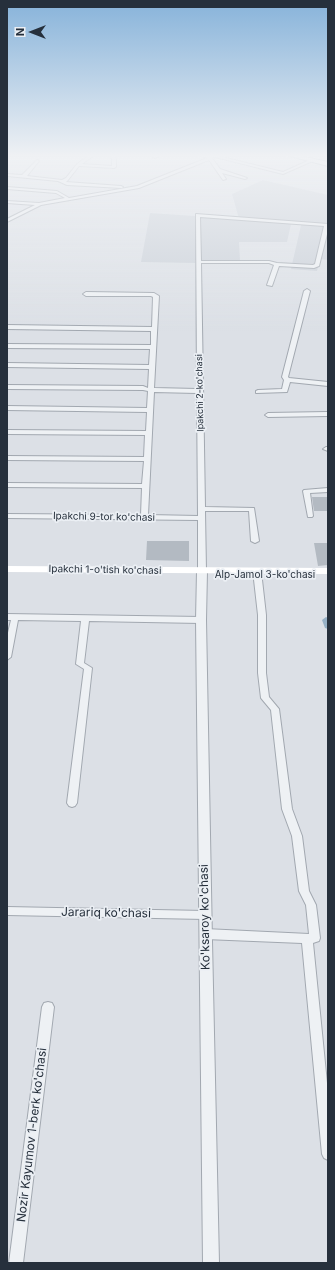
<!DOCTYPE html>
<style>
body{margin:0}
#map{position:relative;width:335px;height:1270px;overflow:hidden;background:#dce0e6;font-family:Inter,sans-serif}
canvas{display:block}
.frame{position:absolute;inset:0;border:8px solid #26303c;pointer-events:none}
.north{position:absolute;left:12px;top:12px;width:40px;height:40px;-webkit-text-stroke:3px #ebeff4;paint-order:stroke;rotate:270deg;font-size:11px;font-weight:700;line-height:16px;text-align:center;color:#26303c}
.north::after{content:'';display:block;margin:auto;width:14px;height:18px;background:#26303c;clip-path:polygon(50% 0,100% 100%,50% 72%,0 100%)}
</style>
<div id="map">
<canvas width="335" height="1270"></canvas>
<div class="frame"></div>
<div class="north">N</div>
</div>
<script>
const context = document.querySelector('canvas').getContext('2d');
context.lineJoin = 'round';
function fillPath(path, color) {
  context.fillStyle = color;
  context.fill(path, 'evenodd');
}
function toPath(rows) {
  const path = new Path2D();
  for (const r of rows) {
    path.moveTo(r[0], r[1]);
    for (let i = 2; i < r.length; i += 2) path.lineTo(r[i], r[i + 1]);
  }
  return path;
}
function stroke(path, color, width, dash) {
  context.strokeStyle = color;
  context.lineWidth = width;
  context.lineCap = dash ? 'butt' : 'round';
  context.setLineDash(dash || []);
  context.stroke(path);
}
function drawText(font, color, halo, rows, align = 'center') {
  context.font = font + ' Inter,sans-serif';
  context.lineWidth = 3.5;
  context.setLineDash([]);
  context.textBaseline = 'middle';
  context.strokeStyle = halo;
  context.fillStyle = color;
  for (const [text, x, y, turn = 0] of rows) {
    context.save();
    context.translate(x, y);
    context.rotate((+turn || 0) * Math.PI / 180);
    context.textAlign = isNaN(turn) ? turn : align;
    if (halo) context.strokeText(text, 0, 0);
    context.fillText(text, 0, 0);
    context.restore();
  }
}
fillPath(toPath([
 [263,180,328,195,328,260,320,259,317,271,291,269,301,225,291,224,287,242,239,242,240,261,195,260,195,263,141,262,150,213,239,219,232,194]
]), '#cad0d8');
fillPath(toPath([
 [326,617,328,618,328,629,325,628,322,620,326,617]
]), '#97b1c6');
fillPath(toPath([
 [312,497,328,497,328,511,314,511],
 [147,541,189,541,189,561,146,560],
 [314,543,328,543,328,565,318,566]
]), '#b3bac2');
const minor = toPath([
 [84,154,89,154,93,156,82,164,112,166,112,159,110,154,114,154,116,159,116,167,114,168,79,166,68,180,66,182,121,186,123,187,122,188,67,185,58,181,7,176,7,174,22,175,37,160,39,161,27,176,62,180,66,178,77,164,88,156,84,154],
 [158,154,163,154,155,158,152,157,158,154],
 [194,154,200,154,210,156,216,154,221,154,218,156,283,172,312,159,315,160,283,174,215,157,212,158,220,169,247,178,245,179,222,173,226,179,223,180,209,160,139,188,41,205,7,222,7,219,35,205,7,203,7,201,39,203,65,198,56,193,7,189,7,187,57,191,69,198,137,186,207,158,194,154],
 [196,214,328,224,328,230,319,266,314,268,279,266,272,286,267,285,274,265,269,263,201,263,205,507,254,508,259,541,255,543,251,541,249,511,205,511,206,571,202,573,198,571,198,520,7,518,7,514,141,515,142,488,7,487,7,483,142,484,144,461,7,460,7,456,144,457,145,435,7,434,7,430,146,431,147,412,7,410,7,406,147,408,148,391,143,390,7,389,7,385,143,386,148,388,149,369,7,367,7,363,149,365,150,349,7,348,7,344,151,345,151,331,7,329,7,325,152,327,153,297,151,296,86,296,83,294,86,292,154,293,159,296,154,388,197,389,196,214],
 [200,217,324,226,315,264,313,265,277,263,269,261,201,261,200,217],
 [154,392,197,393,198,516,148,515,154,392],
 [307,289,310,291,288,377,289,378,328,382,328,386,290,382,287,392,256,393,256,391,258,390,282,389,284,380,282,377,304,291,307,289],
 [328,412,328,416,268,417,265,415,268,413,328,412],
 [326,447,328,447,328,451,323,449,326,447],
 [328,488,328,492,310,493,313,516,312,517,308,517,303,491,304,490,328,488],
 [254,569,260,569,261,571,266,615,266,673,269,697,279,709,292,809,302,836,309,891,316,905,317,913,320,938,319,941,313,943,328,1093,328,1160,324,1158,322,1154,302,943,205,939,201,937,200,934,201,931,205,929,309,934,306,905,299,891,292,836,282,809,271,710,261,698,258,673,258,615,253,571,254,569],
 [7,614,201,617,205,620,201,623,89,621,84,663,92,668,77,803,75,806,72,807,69,806,67,803,84,669,76,664,81,621,18,620,11,657,7,660,7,637,11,620,7,620,7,614],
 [7,907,205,911,209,912,210,915,209,918,205,919,7,915,7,907],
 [48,1002,52,1003,54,1007,23,1263,9,1263,42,1007,44,1003,48,1002]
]);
const tertiary = toPath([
 [202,568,207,571,206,620,212,941,219,1263,203,1263,196,620,197,571,202,568]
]);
const trunk = toPath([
 [282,154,292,154,328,162,328,166,282,154]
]);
stroke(minor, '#a2a8b0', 2);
stroke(tertiary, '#a2a8b0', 2);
stroke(trunk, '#848f9c', 2);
fillPath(minor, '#eef1f4');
fillPath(tertiary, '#eef1f4');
fillPath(toPath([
 [7,566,328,568,328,574,7,572,7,566]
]), '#fff');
fillPath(trunk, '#fff');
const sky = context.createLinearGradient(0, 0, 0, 331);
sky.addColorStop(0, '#87b3da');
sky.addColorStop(0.47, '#eff1f4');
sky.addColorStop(1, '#eff1f400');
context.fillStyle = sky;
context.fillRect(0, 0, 335, 331);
drawText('9px', '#26303c', '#ebeff4', [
 ["Ipakchi 2-ko'chasi",200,393,-91]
]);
drawText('10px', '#26303c', '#ebeff4', [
 ["Ipakchi 9-tor ko'chasi",104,517,1],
 ["Ipakchi 1-o'tish ko'chasi",105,570,1],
 ["Alp-Jamol 3-ko'chasi",265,575]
]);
drawText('12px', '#26303c', '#ebeff4', [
 ["Jarariq ko'chasi",106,913,1],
 ["Ko'ksaroy ko'chasi",205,917,-91],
 ["Nozir Kayumov 1-berk ko'chasi",32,1135,-83]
]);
</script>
